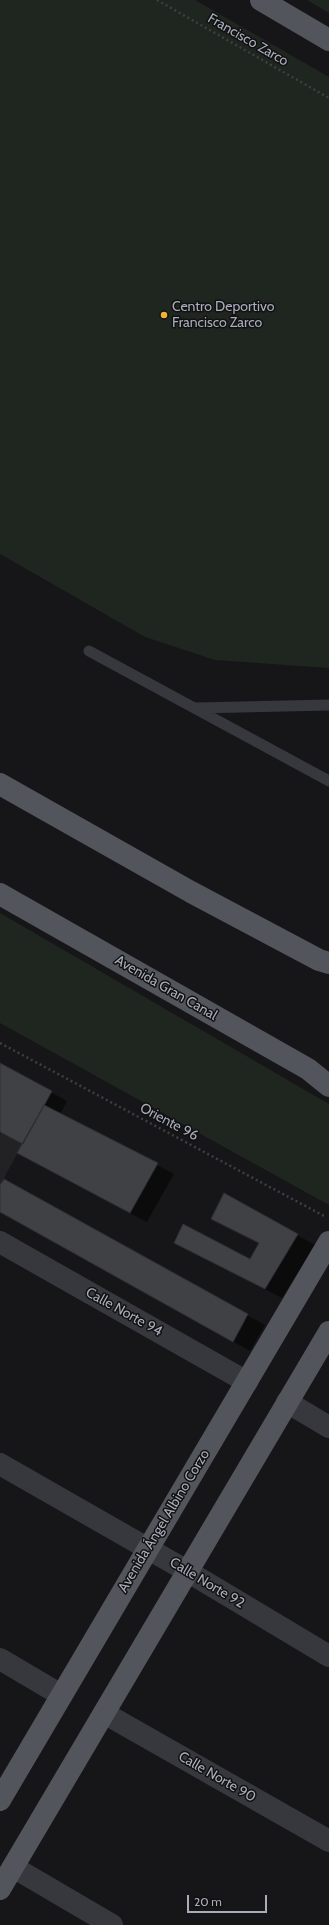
<!DOCTYPE html>
<meta charset="utf-8">
<style>
body{margin:0}
#map{position:relative;width:329px;height:1925px;overflow:hidden;background:#161618;font-family:Cabin,sans-serif}
canvas{display:block}
.scale{position:absolute;left:187px;top:1895px;width:80px;height:18px;box-sizing:border-box;border:2px solid #a8adb8;border-top:0;padding-left:5px;font-size:12px;line-height:14px;white-space:nowrap;color:#a8adb8;-webkit-text-stroke:3px #111113;paint-order:stroke}
</style>
<div id="map">
<canvas width="329" height="1925"></canvas>
<div class="scale">20 m</div>
</div>
<script>
const context = document.querySelector('canvas').getContext('2d');
context.lineJoin = 'round';
function fillPath(path, color) {
  context.fillStyle = color;
  context.fill(path, 'evenodd');
}
function toPath(rows) {
  const path = new Path2D();
  for (const r of rows) {
    path.moveTo(r[0], r[1]);
    for (let i = 2; i < r.length; i += 2) path.lineTo(r[i], r[i + 1]);
  }
  return path;
}
function stroke(path, color, width, dash) {
  context.strokeStyle = color;
  context.lineWidth = width;
  context.lineCap = dash ? 'butt' : 'round';
  context.setLineDash(dash || []);
  context.stroke(path);
}
function drawText(font, color, halo, rows, align = 'center') {
  context.font = font + ' Cabin,sans-serif';
  context.lineWidth = 3;
  context.setLineDash([]);
  context.textBaseline = 'middle';
  context.strokeStyle = halo;
  context.fillStyle = color;
  for (const [text, x, y, turn = 0] of rows) {
    context.save();
    context.translate(x, y);
    context.rotate((+turn || 0) * Math.PI / 180);
    context.textAlign = isNaN(turn) ? turn : align;
    if (halo) context.strokeText(text, 0, 0);
    context.fillText(text, 0, 0);
    context.restore();
  }
}
fillPath(toPath([
 [0,1063,52,1091,0,1185]
]), '#222225');
fillPath(toPath([
 [0,0,195,0,329,77,329,668,215,660,145,637,0,554],
 [307,0,329,0,329,13],
 [0,913,329,1104,329,1205,0,1023]
]), '#1e261f');
fillPath(toPath([
 [0,1064,67,1101,60,1114,174,1174,147,1222,35,1163,24,1144,1,1133,0,1135],
 [4,1180,265,1325,250,1351,0,1211,0,1187],
 [225,1195,315,1245,282,1298,175,1243,251,1261,260,1244,230,1228]
]), '#0007');
const building = toPath([
 [0,1063,52,1091,23,1144,0,1132,0,1063],
 [44,1105,158,1163,130,1213,17,1153,44,1105],
 [4,1179,248,1314,233,1342,0,1212,0,1185,4,1179],
 [224,1193,298,1234,265,1289,174,1243,183,1224,250,1259,259,1243,211,1219,224,1193]
]);
fillPath(building, '#404145');
stroke(building, '#303034', 1);
stroke(toPath([
 [157,0,329,98],
 [0,1043,326,1217]
]), '#3d3f44', 2.5, [2, 3]);
stroke(toPath([
 [89,651,329,781],
 [196,708,329,705]
]), '#37383d', 11);
stroke(toPath([
 [0,1242,247,1382],
 [287,1402,329,1427],
 [0,1464,187,1571,329,1656],
 [0,1659,61,1695],
 [104,1713,329,1841],
 [13,1867,112,1925]
]), '#37383d', 22);
stroke(toPath([
 [261,0,329,40],
 [0,784,191,892,319,960,329,963],
 [0,894,308,1069,329,1086],
 [0,1800,329,1242],
 [0,1889,329,1332]
]), '#53555c', 22);
for (const [x, y, r, color] of [
 [164,315,4,"#f2b134"]
]) {
  const dot = new Path2D();
  dot.arc(x, y, r, 0, 2 * Math.PI);
  context.fillStyle = color;
  context.fill(dot);
  stroke(dot, '#111113', 1.5);
}
drawText('14px', '#a8adb8', '#111113', [
 ["Francisco Zarco",248,40,30],
 ["Avenida Gran Canal",166,988,30],
 ["Oriente 96",169,1122,28],
 ["Calle Norte 94",124,1312,29],
 ["Avenida Ángel Albino Corzo",164,1521,-59],
 ["Calle Norte 92",207,1583,31],
 ["Calle Norte 90",217,1777,30]
]);
drawText('14px', '#a8adb8', '#111113', [
 ["Centro Deportivo",172,307],
 ["Francisco Zarco",172,323]
], 'left');
</script>
